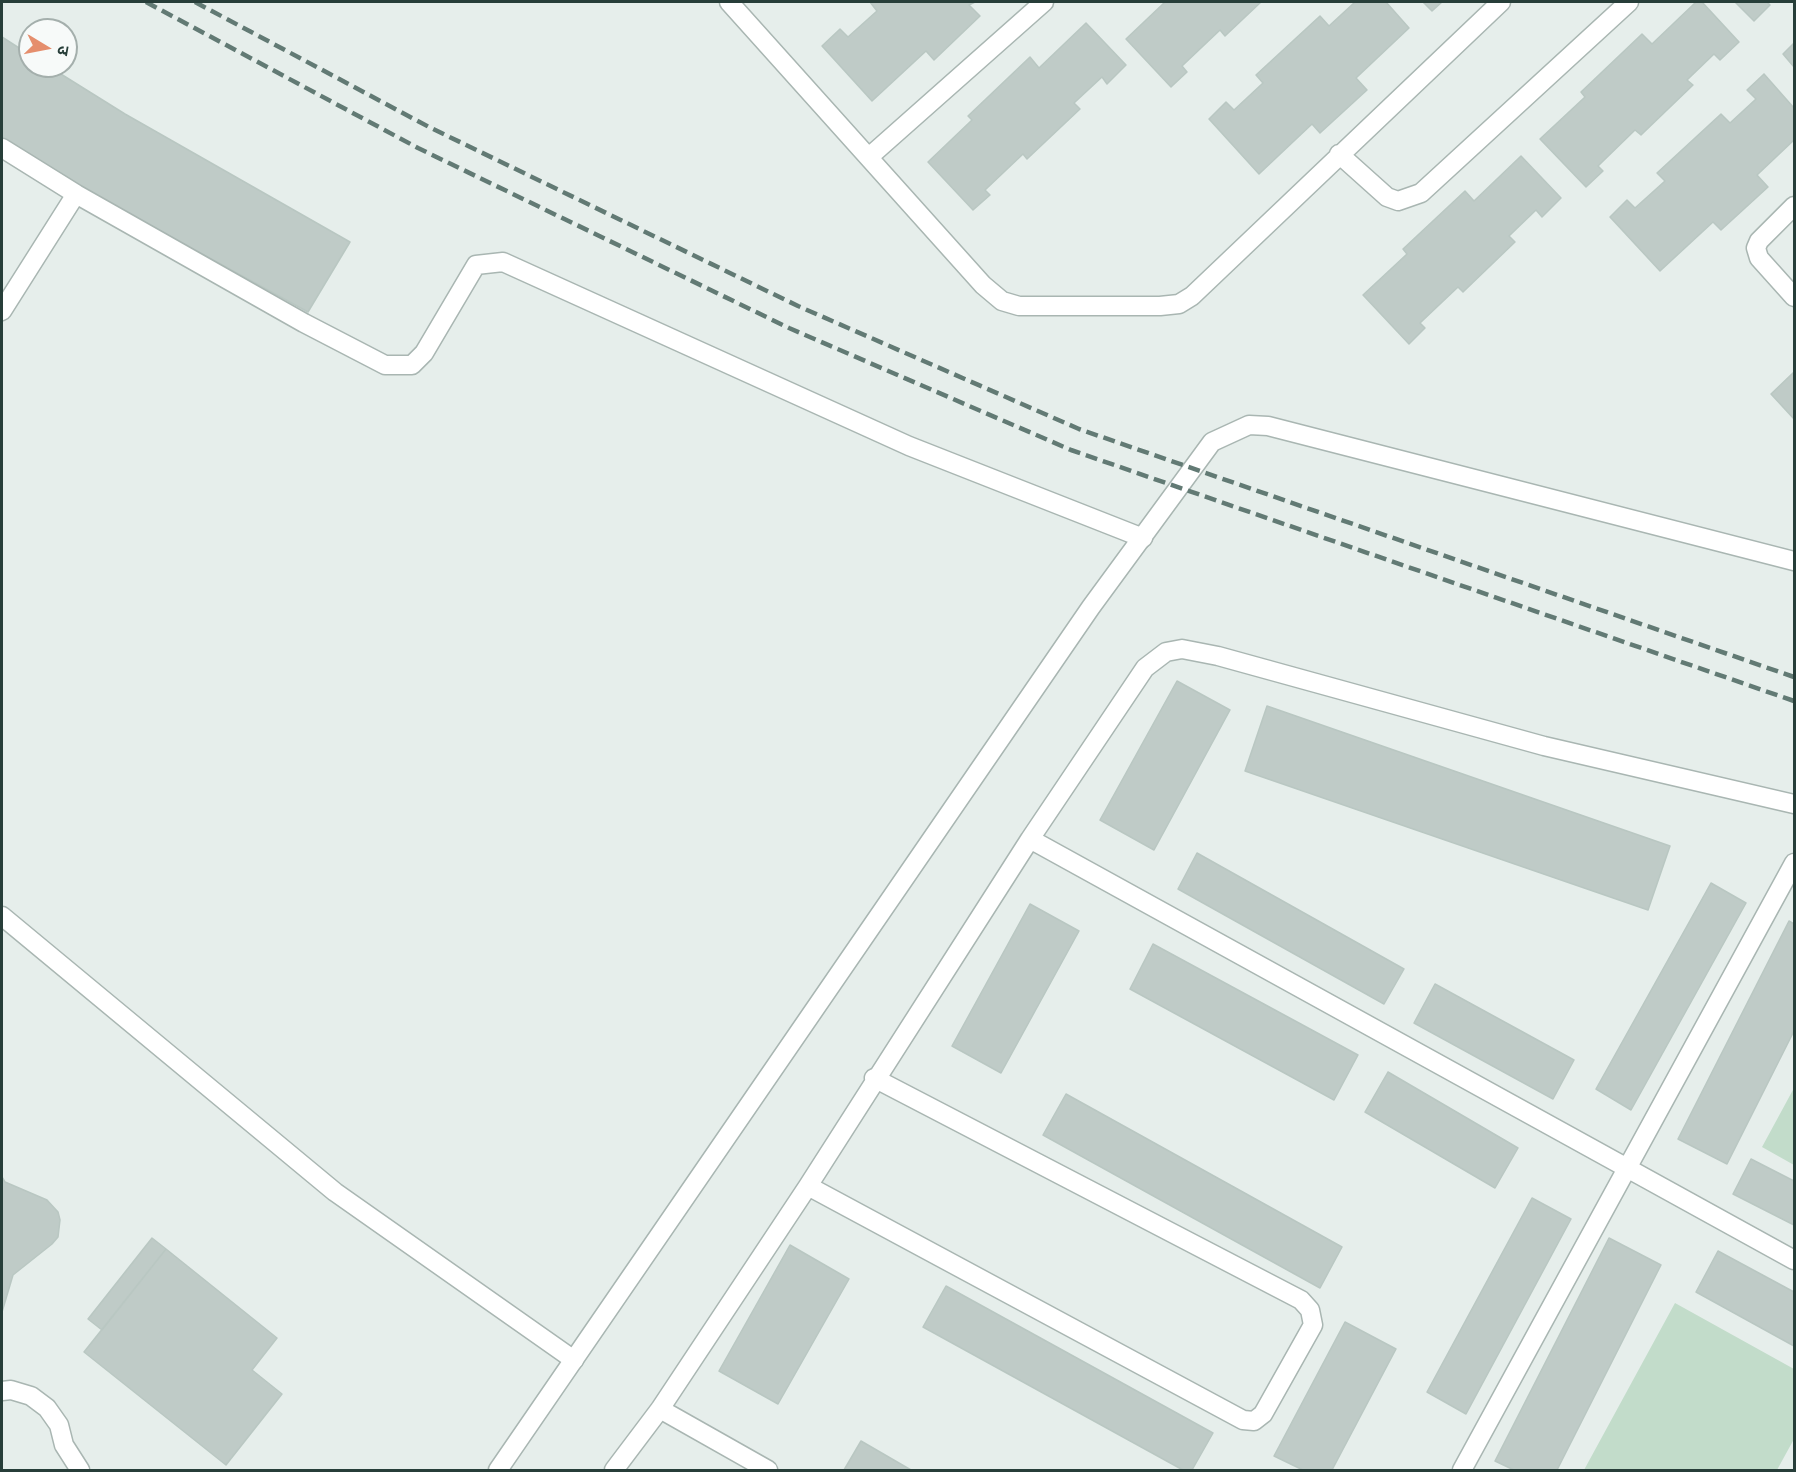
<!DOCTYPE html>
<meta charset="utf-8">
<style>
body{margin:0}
#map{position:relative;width:1796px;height:1472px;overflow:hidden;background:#e6eeeb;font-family:Commissioner,"Noto Sans Devanagari",sans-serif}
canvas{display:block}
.frame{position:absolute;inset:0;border:3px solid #273e39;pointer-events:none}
.north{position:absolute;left:18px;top:18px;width:60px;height:60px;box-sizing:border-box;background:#f7faf9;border:2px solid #a4afac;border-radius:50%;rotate:100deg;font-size:16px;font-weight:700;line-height:24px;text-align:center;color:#273e39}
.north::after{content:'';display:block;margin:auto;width:21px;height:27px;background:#e58e6d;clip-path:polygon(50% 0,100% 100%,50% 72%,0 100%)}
</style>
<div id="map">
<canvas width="1796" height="1472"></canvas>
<div class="frame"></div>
<div class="north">उ</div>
</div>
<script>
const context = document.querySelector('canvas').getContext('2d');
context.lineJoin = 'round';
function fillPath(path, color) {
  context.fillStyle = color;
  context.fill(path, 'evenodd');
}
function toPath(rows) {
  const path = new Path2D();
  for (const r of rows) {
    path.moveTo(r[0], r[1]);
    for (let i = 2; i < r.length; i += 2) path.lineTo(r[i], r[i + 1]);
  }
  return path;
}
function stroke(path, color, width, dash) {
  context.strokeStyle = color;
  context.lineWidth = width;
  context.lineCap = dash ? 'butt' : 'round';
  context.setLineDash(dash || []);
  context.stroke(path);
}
fillPath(toPath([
 [1794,1088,1794,1165,1762,1147],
 [1675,1303,1794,1369,1794,1439,1777,1470,1584,1470]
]), '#c2dcca');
const building = toPath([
 [870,2,975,2,969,5,980,16,934,60,926,51,872,101,822,46,840,29,848,37,877,11,870,2],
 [1165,2,1261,2,1225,36,1220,30,1182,66,1187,72,1171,87,1126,39,1165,2],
 [1355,2,1386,2,1409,28,1356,78,1367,90,1320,133,1312,124,1259,174,1209,119,1226,102,1234,110,1263,83,1256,75,1320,16,1329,26,1355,2],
 [1423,2,1442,2,1432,11,1423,2],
 [1696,2,1702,2,1739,42,1720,60,1714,54,1687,80,1693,85,1641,135,1635,130,1598,166,1603,171,1586,187,1540,139,1585,97,1581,92,1642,34,1652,44,1696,2],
 [1735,2,1767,2,1770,5,1754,21,1735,2],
 [1086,23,1126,65,1107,84,1102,77,1074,103,1080,109,1027,159,1023,154,985,190,990,195,973,210,928,162,972,120,968,116,1030,57,1039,68,1086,23],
 [2,37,30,55,30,66,48,66,125,114,350,242,308,312,80,187,2,137,2,37],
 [1794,43,1794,67,1783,54,1794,43],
 [1764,74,1794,108,1794,140,1757,175,1768,187,1721,230,1713,222,1660,271,1610,217,1627,200,1635,208,1665,181,1657,173,1721,114,1730,123,1756,99,1747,90,1764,74],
 [1521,156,1561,198,1542,217,1536,210,1509,236,1515,242,1463,292,1458,287,1420,323,1425,328,1409,344,1363,295,1407,254,1403,249,1465,191,1474,201,1521,156],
 [1794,372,1794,419,1771,394,1794,372],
 [1177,681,1230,710,1154,850,1100,820,1177,681],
 [1267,706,1670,846,1648,910,1245,771,1267,706],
 [1197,853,1404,969,1384,1004,1178,889,1197,853],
 [1711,883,1746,903,1631,1110,1596,1089,1711,883],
 [1030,904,1079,931,1001,1073,952,1046,1030,904],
 [1789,921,1794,924,1794,1031,1727,1164,1678,1139,1789,921],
 [1153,944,1358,1055,1334,1100,1130,989,1153,944],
 [1435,984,1574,1060,1553,1099,1414,1023,1435,984],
 [1388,1072,1518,1148,1495,1188,1365,1112,1388,1072],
 [1066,1094,1342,1247,1320,1288,1043,1135,1066,1094],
 [1751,1159,1794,1181,1794,1225,1733,1194,1751,1159],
 [2,1177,5,1182,47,1200,58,1212,60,1220,58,1237,52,1244,13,1275,2,1312,2,1177],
 [1532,1198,1571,1219,1466,1414,1427,1392,1532,1198],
 [152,1238,166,1249,102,1330,88,1319,152,1238],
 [1609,1238,1661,1265,1557,1470,1514,1470,1495,1461,1609,1238],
 [790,1245,849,1279,778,1404,719,1371,790,1245],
 [166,1249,277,1338,252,1370,282,1394,226,1465,84,1352,166,1249],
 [1718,1251,1794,1292,1794,1346,1696,1292,1718,1251],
 [946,1286,1213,1433,1192,1470,1183,1470,923,1327,946,1286],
 [1345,1322,1396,1349,1332,1470,1303,1470,1274,1456,1345,1322],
 [861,1441,911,1470,844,1470,861,1441]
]);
fillPath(building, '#bfcbc7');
stroke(building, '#b9c7c2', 1.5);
const service = toPath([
 [729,2,983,285,1002,301,1019,306,1160,306,1179,304,1192,296,1501,2],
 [2,148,76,194,2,311],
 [1339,154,1387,197,1398,201,1421,193,1629,2],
 [869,157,1044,2],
 [76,194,304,323,385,365,412,365,424,353,476,265,503,262,909,446,1143,538],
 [1794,206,1759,241,1756,248,1759,258,1794,297],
 [1030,839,1794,1260],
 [2,916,335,1192,574,1360],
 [808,1186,1243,1420,1254,1421,1263,1414,1313,1325,1310,1310,1301,1300,874,1078],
 [2,1391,11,1390,31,1396,47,1408,59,1425,64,1445,80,1470],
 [660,1409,768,1470],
 [614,1470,660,1409,808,1186,1030,839,1145,668,1166,652,1182,649,1218,656,1544,746,1794,804],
 [1462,1470,1794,863]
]);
const tertiary = toPath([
 [498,1470,1091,607,1212,442,1249,425,1268,426,1794,561]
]);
stroke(service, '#a9b6b2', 21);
stroke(tertiary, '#a9b6b2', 21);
stroke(service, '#fff', 18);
stroke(tertiary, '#fff', 18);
stroke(toPath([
 [146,2,418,148,789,328,1071,450,1794,701],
 [195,2,429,127,798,306,1079,429,1794,677]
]), '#627a74', 4.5, [12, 6]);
</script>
